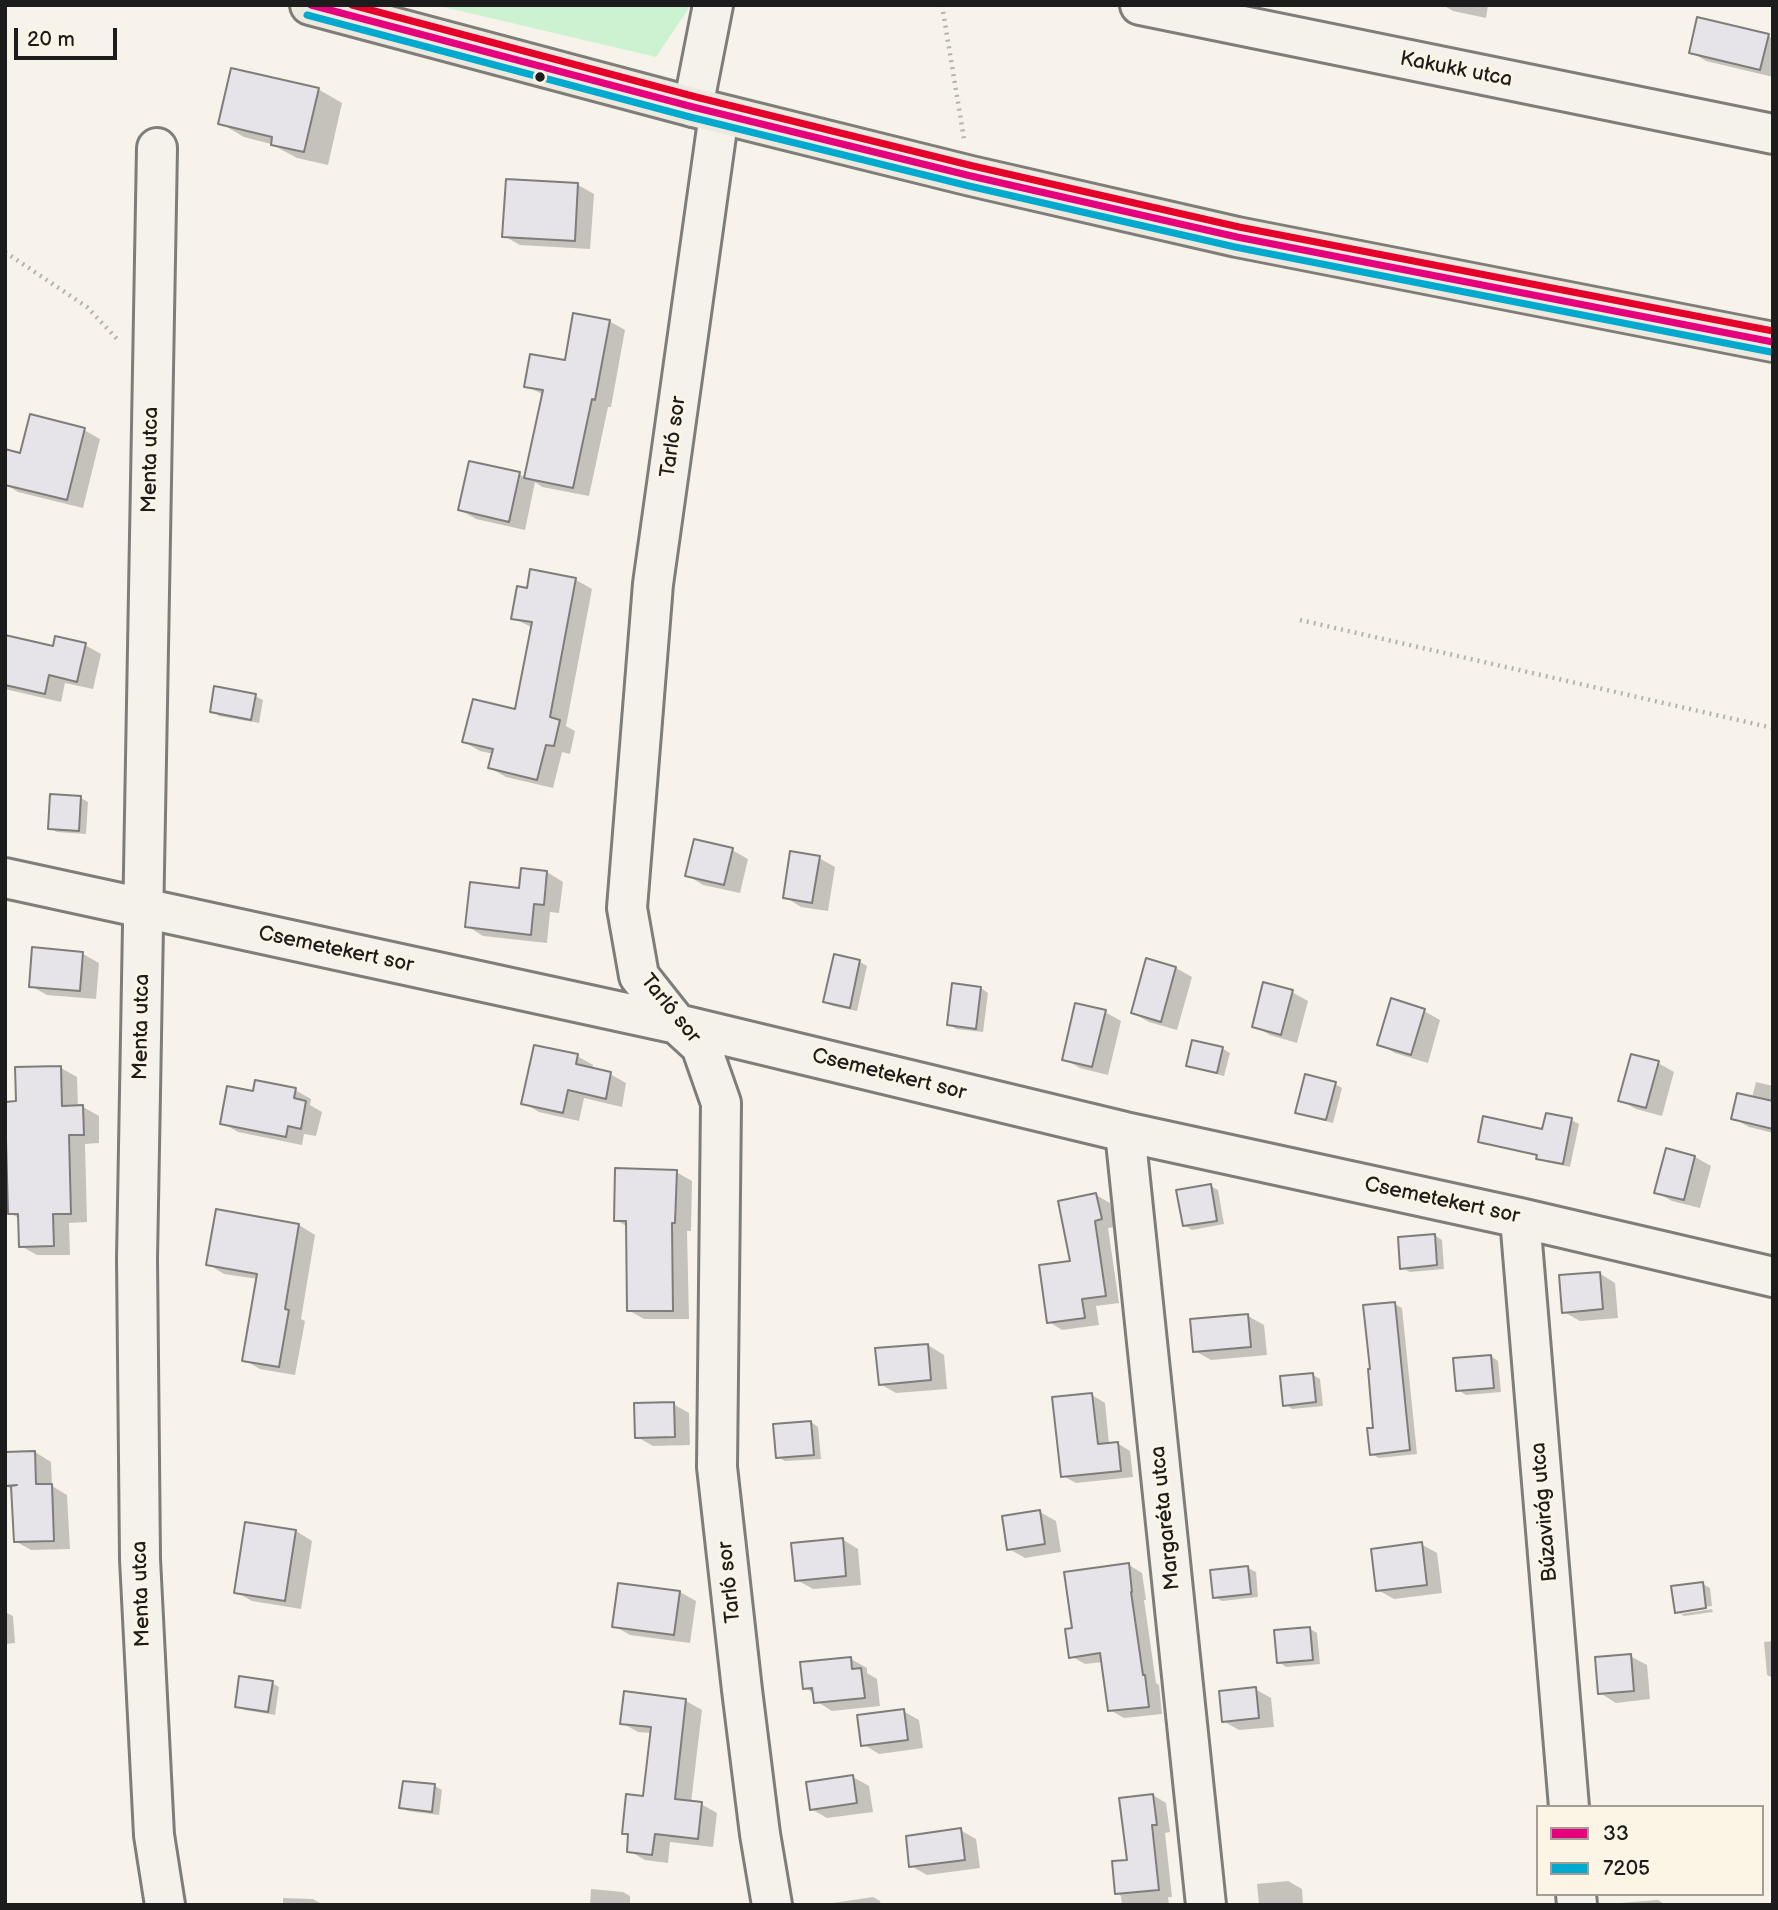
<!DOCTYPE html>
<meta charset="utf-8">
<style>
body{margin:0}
#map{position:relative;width:1778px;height:1910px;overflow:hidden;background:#f7f3ea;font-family:"Balsamiq Sans",sans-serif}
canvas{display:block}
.frame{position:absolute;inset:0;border:7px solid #1c1c1c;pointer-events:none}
.legend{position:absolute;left:1536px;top:1805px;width:228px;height:91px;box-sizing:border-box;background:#fcf5e5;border:2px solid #a29e95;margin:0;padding:9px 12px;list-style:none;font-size:21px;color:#1c1c1c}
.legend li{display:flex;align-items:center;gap:14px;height:35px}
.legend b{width:35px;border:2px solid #a29e95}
.scale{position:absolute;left:14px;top:28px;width:103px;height:32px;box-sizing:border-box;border:4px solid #1c1c1c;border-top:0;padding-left:9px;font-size:21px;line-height:24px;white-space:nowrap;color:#1c1c1c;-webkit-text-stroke:5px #fcf5e5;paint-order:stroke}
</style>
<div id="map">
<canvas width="1778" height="1910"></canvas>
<div class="frame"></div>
<ul class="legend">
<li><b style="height:9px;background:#e5007d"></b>33</li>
<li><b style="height:9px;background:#00a9ce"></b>7205</li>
</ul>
<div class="scale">20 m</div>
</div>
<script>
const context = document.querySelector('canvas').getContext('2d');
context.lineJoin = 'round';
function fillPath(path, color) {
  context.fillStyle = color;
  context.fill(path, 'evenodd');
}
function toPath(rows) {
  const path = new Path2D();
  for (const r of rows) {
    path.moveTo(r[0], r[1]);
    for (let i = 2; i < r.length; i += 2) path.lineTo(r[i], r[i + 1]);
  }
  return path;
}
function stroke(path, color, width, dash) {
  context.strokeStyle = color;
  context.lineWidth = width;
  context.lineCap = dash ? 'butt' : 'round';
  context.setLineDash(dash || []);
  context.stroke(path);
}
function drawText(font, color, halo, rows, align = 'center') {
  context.font = font + ' "Balsamiq Sans",sans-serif';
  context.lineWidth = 5;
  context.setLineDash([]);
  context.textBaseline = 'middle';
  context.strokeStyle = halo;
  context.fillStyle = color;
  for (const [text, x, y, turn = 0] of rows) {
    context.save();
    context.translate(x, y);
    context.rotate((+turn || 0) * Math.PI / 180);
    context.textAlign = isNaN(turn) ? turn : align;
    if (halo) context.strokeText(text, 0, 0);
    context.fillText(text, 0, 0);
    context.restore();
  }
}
fillPath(toPath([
 [435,5,691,5,656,57]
]), '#cdf2d2');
fillPath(toPath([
 [1443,5,1488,5,1486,18,1453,11],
 [1768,36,1773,39,1773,77,1706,61,1691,52],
 [318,89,342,103,328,165,297,158,271,144,244,137,220,123],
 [578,185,594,194,590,249,520,245,504,236],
 [609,321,625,330,611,407,608,407,589,496,542,487,535,482,525,530,476,519,460,510,519,474,526,478,544,395,526,386,567,363],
 [84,430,100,439,83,508,18,492,5,484,22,456],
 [532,571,576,580,592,589,566,726,575,731,570,754,562,752,553,788,506,777,490,768,494,754,480,751,464,742,517,711,533,628,513,618,528,590],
 [5,636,55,648,85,645,101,654,93,689,65,683,61,702,5,689],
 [255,696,263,700,259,723,219,716,212,711],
 [81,798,88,802,86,834,57,832,50,828],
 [732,850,748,859,740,893,703,885,687,875],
 [819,858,835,867,828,911,801,907,785,897],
 [547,872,563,882,559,913,550,912,547,943,483,936,467,926],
 [83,954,99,963,96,999,47,995,31,986],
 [835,956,860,962,867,966,857,1011,833,1006,825,1002],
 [1147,960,1176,968,1192,977,1177,1030,1149,1022,1133,1013],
 [981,988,988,993,983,1032,956,1029,948,1024],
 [1292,992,1308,1001,1297,1043,1270,1035,1254,1026],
 [1424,1011,1440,1020,1428,1063,1395,1053,1379,1044],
 [1105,1012,1121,1021,1108,1075,1080,1068,1064,1059],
 [1193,1042,1223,1049,1230,1053,1224,1076,1196,1069,1188,1065],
 [577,1056,593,1065,592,1070,610,1074,626,1083,622,1107,584,1098,579,1121,539,1112,523,1103],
 [1658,1063,1674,1072,1662,1116,1636,1109,1620,1100],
 [61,1068,77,1077,78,1107,83,1107,99,1116,99,1143,85,1144,87,1222,69,1223,70,1255,37,1255,21,1246,20,1219,10,1213,7,1138,5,1137,5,1103,17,1103],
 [1756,1082,1773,1086,1773,1133,1749,1127,1733,1118,1752,1098],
 [1335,1084,1342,1088,1333,1123,1305,1116,1297,1112],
 [295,1090,311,1099,310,1105,322,1112,316,1136,304,1134,302,1145,238,1132,222,1123,254,1093],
 [1571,1120,1579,1124,1570,1167,1546,1162,1538,1158,1546,1155,1485,1142,1485,1145,1480,1141,1544,1131],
 [1695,1157,1711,1166,1700,1208,1672,1201,1656,1192],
 [676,1172,692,1181,691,1231,687,1231,689,1319,644,1319,628,1310,628,1227,616,1220],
 [1210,1186,1218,1190,1224,1224,1192,1230,1184,1225],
 [1096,1195,1110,1203,1115,1227,1108,1228,1119,1303,1096,1306,1099,1325,1062,1330,1049,1322],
 [299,1225,315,1235,301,1319,305,1321,295,1375,260,1369,244,1360,258,1279,224,1274,208,1264],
 [1434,1235,1442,1240,1444,1269,1410,1272,1402,1268],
 [1599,1273,1615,1283,1618,1318,1580,1321,1564,1312],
 [1394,1304,1402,1308,1417,1454,1379,1458,1371,1454,1375,1429,1370,1371],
 [1248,1316,1264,1325,1267,1355,1211,1360,1195,1351],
 [928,1345,944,1355,947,1389,896,1393,880,1384],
 [1491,1356,1498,1361,1501,1392,1466,1395,1458,1390],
 [1313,1375,1320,1379,1323,1406,1292,1409,1285,1404],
 [1092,1395,1105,1403,1109,1444,1117,1443,1130,1451,1133,1477,1076,1483,1063,1476],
 [673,1404,689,1413,690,1445,653,1446,637,1437],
 [811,1422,818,1427,821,1459,785,1461,778,1457],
 [35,1452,51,1462,52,1486,67,1495,70,1549,31,1550,15,1541,13,1490,5,1485],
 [1040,1512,1056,1521,1061,1552,1025,1558,1009,1549],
 [296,1531,312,1541,301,1609,252,1601,236,1592],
 [842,1539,858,1549,861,1585,813,1589,797,1580],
 [1421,1544,1437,1553,1442,1593,1394,1599,1378,1590],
 [1129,1565,1142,1573,1146,1600,1144,1600,1156,1683,1159,1685,1162,1714,1124,1718,1110,1710,1103,1662,1085,1664,1071,1656,1074,1630],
 [1248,1568,1256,1572,1258,1597,1222,1601,1215,1597],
 [1703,1584,1710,1588,1712,1606,1681,1610,1681,1614,1712,1609,1713,1612,1684,1616,1676,1611],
 [680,1592,696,1601,690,1643,630,1635,614,1626],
 [5,1612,13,1616,15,1643,5,1644],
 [1310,1629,1317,1633,1320,1664,1286,1667,1279,1662],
 [1773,1641,1773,1678,1767,1675,1764,1642],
 [1630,1656,1647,1665,1650,1699,1616,1703,1600,1693],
 [851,1659,867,1668,867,1673,877,1679,880,1706,832,1711,816,1701,815,1694,805,1688],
 [272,1683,279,1687,275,1715,245,1710,237,1706],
 [1255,1689,1271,1698,1274,1727,1239,1730,1223,1721],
 [686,1701,702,1710,691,1803,701,1804,717,1813,713,1847,670,1842,668,1863,645,1860,629,1851,630,1836,624,1833,644,1798,652,1733,638,1732,622,1723],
 [903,1711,919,1720,923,1748,879,1754,863,1744],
 [853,1777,869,1786,873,1812,827,1818,811,1809],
 [404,1782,435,1786,442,1790,439,1815,408,1811,401,1807],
 [1153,1795,1166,1803,1170,1832,1165,1833,1172,1897,1168,1897,1169,1905,1122,1905,1121,1896,1117,1893],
 [960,1830,976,1839,980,1868,927,1875,911,1866],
 [1288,1881,1302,1889,1303,1905,1259,1905,1257,1884],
 [591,1889,623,1892,630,1896,630,1905,590,1905],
 [873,1897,880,1901,881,1905,834,1905,833,1903],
 [283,1898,313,1899,320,1903,320,1905,283,1905],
 [1658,1900,1666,1905,1620,1905,1620,1903]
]), '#0003');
const building = toPath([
 [1697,17,1769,34,1760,70,1689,53,1697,17],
 [231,68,319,88,304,152,271,145,272,137,218,124,231,68],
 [506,179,578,183,575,241,502,237,506,179],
 [573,313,610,320,595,400,592,399,573,488,524,478,543,390,524,387,530,354,565,360,573,313],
 [30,414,85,428,67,500,5,485,5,449,20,453,30,414],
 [469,461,520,472,509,522,458,510,469,461],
 [530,569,576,578,550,717,560,720,554,746,546,745,537,780,488,768,493,749,462,742,473,699,515,709,532,622,511,619,517,586,527,588,530,569],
 [5,635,53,646,55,636,86,643,77,682,49,675,45,694,5,685,5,635],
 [214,686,256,694,251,720,210,712,214,686],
 [50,794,81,796,79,831,48,829,50,794],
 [694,839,733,848,724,885,685,876,694,839],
 [790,851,820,856,812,903,783,898,790,851],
 [521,868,547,871,544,905,534,904,531,935,465,927,470,882,519,888,521,868],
 [32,947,83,952,80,991,29,987,32,947],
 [834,954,860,960,850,1008,823,1002,834,954],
 [1146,958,1176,967,1161,1022,1131,1013,1146,958],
 [1263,982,1293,990,1281,1035,1252,1027,1263,982],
 [952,983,981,987,976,1029,947,1025,952,983],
 [1391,998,1425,1009,1411,1055,1377,1045,1391,998],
 [1075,1003,1106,1010,1092,1067,1062,1060,1075,1003],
 [1192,1040,1223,1047,1217,1073,1186,1066,1192,1040],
 [534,1045,578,1054,576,1064,611,1072,606,1099,568,1090,563,1113,521,1104,534,1045],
 [1631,1054,1659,1061,1646,1108,1618,1101,1631,1054],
 [61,1066,62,1106,83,1105,84,1135,69,1135,71,1214,53,1214,54,1246,19,1247,18,1214,8,1214,5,1102,16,1101,15,1067,61,1066],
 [1305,1074,1336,1082,1326,1120,1295,1113,1305,1074],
 [255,1080,296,1088,294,1098,306,1101,301,1129,288,1126,286,1137,220,1124,227,1086,253,1091,255,1080],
 [1737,1093,1773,1101,1773,1129,1731,1119,1737,1093],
 [1546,1113,1572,1118,1563,1164,1536,1159,1537,1155,1478,1142,1483,1116,1542,1129,1546,1113],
 [1666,1148,1695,1156,1684,1200,1654,1193,1666,1148],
 [615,1168,677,1170,675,1223,672,1223,673,1311,627,1311,626,1221,614,1221,615,1168],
 [1211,1184,1217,1221,1183,1226,1176,1190,1211,1184],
 [1096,1193,1102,1219,1095,1221,1106,1296,1082,1299,1085,1318,1047,1323,1039,1265,1070,1261,1058,1201,1096,1193],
 [216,1209,299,1224,285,1309,289,1310,279,1367,242,1361,257,1274,206,1265,216,1209],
 [1435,1234,1437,1265,1400,1269,1398,1237,1435,1234],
 [1600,1272,1603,1309,1562,1313,1559,1275,1600,1272],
 [1395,1302,1410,1450,1370,1455,1367,1428,1373,1428,1368,1369,1370,1369,1363,1305,1395,1302],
 [1248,1314,1251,1347,1193,1352,1190,1319,1248,1314],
 [928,1344,931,1380,879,1385,875,1348,928,1344],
 [1491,1355,1494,1388,1456,1391,1453,1358,1491,1355],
 [1313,1373,1316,1402,1283,1406,1280,1376,1313,1373],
 [1092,1393,1098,1444,1118,1442,1121,1471,1061,1477,1052,1397,1092,1393],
 [674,1402,675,1437,635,1438,634,1403,674,1402],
 [811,1421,814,1455,776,1458,773,1424,811,1421],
 [35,1451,36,1484,52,1484,54,1541,14,1542,11,1486,17,1485,5,1486,5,1452,35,1451],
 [1040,1510,1045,1544,1007,1550,1002,1516,1040,1510],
 [245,1522,296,1530,285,1601,234,1593,245,1522],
 [843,1538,846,1576,795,1581,791,1543,843,1538],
 [1422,1542,1427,1585,1376,1591,1371,1549,1422,1542],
 [1129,1563,1132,1592,1131,1592,1143,1675,1145,1675,1149,1707,1108,1711,1100,1653,1069,1658,1065,1629,1072,1628,1064,1572,1129,1563],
 [1248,1566,1251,1594,1213,1598,1210,1570,1248,1566],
 [1703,1582,1706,1608,1675,1613,1671,1586,1703,1582],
 [618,1583,680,1591,674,1635,612,1627,618,1583],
 [1310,1627,1313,1660,1277,1663,1274,1630,1310,1627],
 [1631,1654,1634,1691,1598,1694,1595,1657,1631,1654],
 [851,1657,852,1669,861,1668,865,1698,814,1703,812,1688,803,1689,800,1662,851,1657],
 [239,1676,273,1681,268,1712,235,1707,239,1676],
 [1256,1687,1259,1718,1222,1722,1219,1691,1256,1687],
 [624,1691,686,1699,675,1799,702,1802,698,1839,655,1834,652,1855,627,1852,628,1834,622,1834,626,1794,643,1796,651,1727,620,1724,624,1691],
 [904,1709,908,1740,861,1746,857,1715,904,1709],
 [853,1775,857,1803,810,1810,806,1782,853,1775],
 [403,1781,435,1784,432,1812,399,1808,403,1781],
 [1153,1794,1157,1825,1152,1825,1159,1890,1115,1894,1112,1861,1127,1860,1119,1798,1153,1794],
 [961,1828,965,1860,909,1867,906,1836,961,1828]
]);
fillPath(building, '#e6e3e9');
stroke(building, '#7f7d79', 2);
const minor = toPath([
 [1140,5,1773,134],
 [693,107,713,5],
 [719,114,653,584,627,908,639,976,677,1024,701,1046,721,1103,717,1467,742,1690,760,1834,772,1905],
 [157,148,137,1258,140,1559,154,1835,165,1905],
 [5,878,677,1024,1125,1132,1520,1218,1773,1277],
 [1125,1132,1206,1905],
 [1520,1218,1569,1807],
 [1576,1894,1577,1905]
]);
const major = toPath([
 [310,5,693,107,971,176,1237,237,1773,342]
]);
stroke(minor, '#7f7d79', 44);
stroke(major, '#7f7d79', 44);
stroke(toPath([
 [942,5,964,139],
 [5,252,87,307,118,340],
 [1300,620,1773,728]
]), '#b6b4af', 4.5, [2, 5]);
stroke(minor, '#f5f2ec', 38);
stroke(major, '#eee9df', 38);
stroke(toPath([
 [311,5,693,107,971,176,1237,237,1773,342]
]), '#e5007d', 7);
stroke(toPath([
 [307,15,690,117,969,186,1235,247,1771,352]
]), '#00a9ce', 7);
stroke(toPath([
 [352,5,696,97,973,166,1239,227,1773,331]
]), '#e4002b', 7);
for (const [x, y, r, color] of [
 [540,77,6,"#1c1c1c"]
]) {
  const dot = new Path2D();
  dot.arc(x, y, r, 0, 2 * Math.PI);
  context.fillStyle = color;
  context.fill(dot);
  stroke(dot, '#fcf5e5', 2.5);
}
drawText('21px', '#1c1c1c', '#fcf5e5', [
 ["Kakukk utca",1456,70,11],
 ["Tarló sor",674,437,-82],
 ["Menta utca",151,460,-89],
 ["Csemetekert sor",336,950,12],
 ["Tarló sor",670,1009,51],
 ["Menta utca",142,1027,-89],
 ["Csemetekert sor",889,1075,14],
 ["Csemetekert sor",1442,1201,12],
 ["Búzavirág utca",1545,1512,-95],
 ["Margaréta utca",1166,1518,-96],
 ["Tarló sor",730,1582,-96],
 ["Menta utca",142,1594,-92]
]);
</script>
